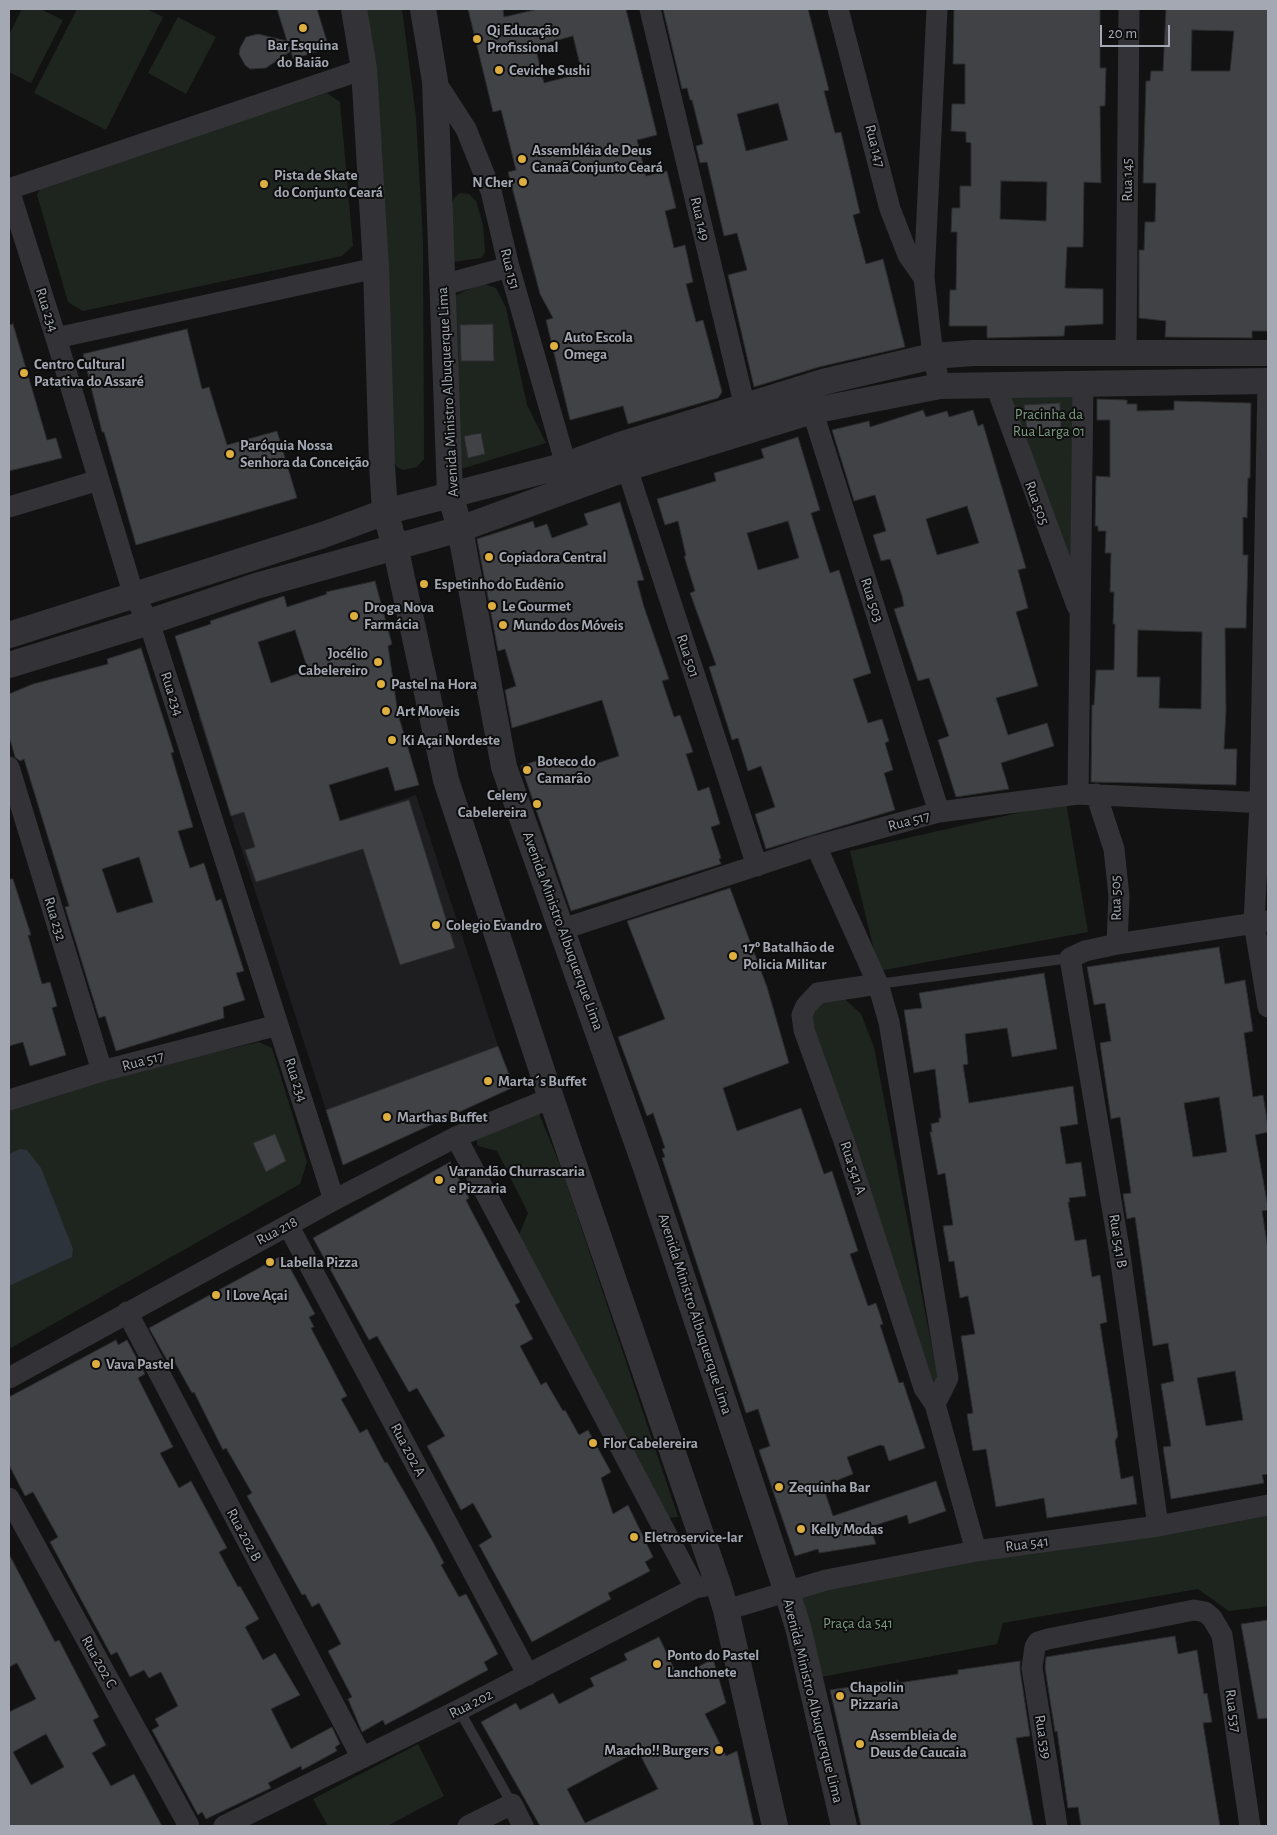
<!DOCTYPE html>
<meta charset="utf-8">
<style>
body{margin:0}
#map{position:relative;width:1277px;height:1835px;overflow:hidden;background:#121213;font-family:"Alegreya Sans",sans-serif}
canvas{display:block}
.frame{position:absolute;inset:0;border:10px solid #a4a8b2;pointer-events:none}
.scale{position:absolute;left:1100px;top:25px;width:70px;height:22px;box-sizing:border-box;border:2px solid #a4a8b2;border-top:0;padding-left:6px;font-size:15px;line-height:18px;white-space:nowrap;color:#a4a8b2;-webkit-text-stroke:4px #0d0d0e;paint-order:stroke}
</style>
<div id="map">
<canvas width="1277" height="1835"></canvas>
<div class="frame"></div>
<div class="scale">20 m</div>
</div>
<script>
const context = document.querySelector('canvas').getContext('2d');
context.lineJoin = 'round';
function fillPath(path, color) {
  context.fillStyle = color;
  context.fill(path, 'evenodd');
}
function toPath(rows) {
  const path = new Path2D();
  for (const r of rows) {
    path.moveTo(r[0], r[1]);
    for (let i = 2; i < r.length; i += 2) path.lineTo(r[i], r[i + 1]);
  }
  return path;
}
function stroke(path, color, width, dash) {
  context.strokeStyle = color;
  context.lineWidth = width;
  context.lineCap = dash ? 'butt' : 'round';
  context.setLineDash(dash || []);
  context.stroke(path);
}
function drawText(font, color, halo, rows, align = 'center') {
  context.font = font + ' "Alegreya Sans",sans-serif';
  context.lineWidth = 4;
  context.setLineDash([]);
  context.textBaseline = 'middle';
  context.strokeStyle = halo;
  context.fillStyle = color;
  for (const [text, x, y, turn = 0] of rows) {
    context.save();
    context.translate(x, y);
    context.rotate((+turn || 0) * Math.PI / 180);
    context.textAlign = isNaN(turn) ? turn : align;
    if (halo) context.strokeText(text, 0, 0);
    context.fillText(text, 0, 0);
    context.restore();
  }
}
fillPath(toPath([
 [269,691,313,829,416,795,498,1046,326,1110,198,715]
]), '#1e1e20');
fillPath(toPath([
 [22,9,40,9,63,20,31,83,9,72,9,35],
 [77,9,147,9,163,17,106,130,34,93],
 [362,9,402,9,416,117,423,241,424,459,417,467,404,470,398,468,391,459],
 [178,17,216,37,186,94,148,73],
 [327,93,340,102,353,246,342,256,83,311,68,302,37,195,42,185],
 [460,193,469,194,476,201,483,225,485,252,481,258,453,262,450,207,454,198],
 [482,283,496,288,506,308,527,405,546,443,461,469,450,298],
 [460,325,493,325,494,360,461,361],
 [481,433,485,454,468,457,464,436],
 [1073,390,1072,622,1011,397],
 [1066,802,1088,932,879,971,850,851],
 [844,998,861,1014,874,1047,944,1410,938,1411,804,1030,814,999],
 [259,1042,272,1048,307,1162,300,1184,9,1349,9,1104,64,1087],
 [538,1111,562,1170,678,1517,669,1518,519,1235,528,1213,497,1151,478,1146,475,1135],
 [1268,1511,1268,1606,1229,1611,1198,1589,1003,1623,997,1644,821,1677,800,1599,818,1583],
 [418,1744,444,1796,387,1826,328,1826,313,1799]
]), '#1e251f');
fillPath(toPath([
 [20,1149,27,1150,41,1168,73,1249,72,1257,9,1286,9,1154]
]), '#2c333a');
const building = toPath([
 [277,9,317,9,329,48,293,59,291,51,266,68,250,69,245,65,239,54,240,48,246,37,258,34,287,41,277,9],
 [468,9,503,9,504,17,538,9,626,9,657,135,637,140,646,176,667,171,676,208,665,211,674,248,685,245,693,282,686,284,696,322,703,320,722,392,718,398,628,424,623,406,570,420,546,320,553,318,540,294,508,172,516,170,501,110,493,112,468,9],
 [573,36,582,73,544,83,535,46,573,36],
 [663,9,808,9,829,90,824,91,835,133,841,132,860,213,853,215,866,264,883,259,905,347,819,367,754,387,728,275,747,270,737,233,724,236,707,162,700,163,696,146,703,144,692,100,690,100,687,88,682,89,663,9],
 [778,103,788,140,746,151,737,114,778,103],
 [954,9,1100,9,1100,68,1106,68,1105,106,1100,106,1101,183,1084,182,1083,247,1067,247,1065,288,1103,289,1103,324,1065,326,1064,336,987,338,987,326,949,326,950,290,956,290,957,232,951,232,952,208,960,208,960,186,971,186,971,143,966,142,966,132,951,131,952,104,965,104,965,64,953,64,954,9],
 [1001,181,1047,182,1046,221,1000,219,1001,181],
 [1166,9,1268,9,1268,331,1252,331,1252,338,1165,337,1166,321,1139,318,1139,250,1144,250,1145,222,1155,222,1156,183,1143,183,1146,81,1150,81,1151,71,1163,71,1166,9],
 [1192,30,1234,31,1230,71,1191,71,1192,30],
 [13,324,47,440,56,438,62,458,9,471,9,325,13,324],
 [493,324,494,361,461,361,460,325,493,324],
 [187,329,202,389,209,387,227,445,277,431,297,498,136,545,104,432,102,432,83,354,187,329],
 [1097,399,1127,400,1127,404,1137,404,1137,411,1174,410,1174,401,1251,403,1250,478,1248,478,1247,518,1243,517,1243,555,1248,555,1246,628,1225,628,1226,710,1224,749,1237,749,1236,785,1091,782,1092,705,1094,705,1096,670,1114,670,1115,624,1113,624,1114,592,1110,592,1111,553,1105,553,1106,531,1098,531,1098,526,1095,526,1096,476,1110,477,1110,420,1097,420,1097,399],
 [1138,630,1202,632,1201,709,1159,708,1160,677,1137,677,1138,630],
 [1060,403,1061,428,1027,430,1024,405,1060,403],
 [923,410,926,417,947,411,949,417,973,410,978,426,983,424,1026,568,1018,570,1028,608,1016,612,1038,686,996,698,1008,735,1047,723,1054,746,1001,763,1009,789,956,797,938,740,949,736,929,678,918,681,894,609,904,606,902,596,890,559,881,561,873,535,886,531,875,495,854,501,832,430,869,421,870,427,923,410],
 [967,506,979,543,937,555,926,519,967,506],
 [481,433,485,454,468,458,464,436,481,433],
 [798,437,820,510,811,513,830,573,839,570,871,673,853,679,868,723,882,719,889,741,885,743,893,770,884,773,895,810,766,849,755,814,775,807,761,766,748,771,738,738,732,740,709,667,716,665,690,593,695,591,684,556,686,556,678,521,665,525,657,499,716,481,714,473,764,458,761,449,798,437],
 [788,521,799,558,758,570,747,533,788,521],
 [620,502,644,580,637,581,644,607,669,679,662,681,674,717,680,715,693,752,686,754,698,791,709,787,720,824,711,827,721,858,719,859,721,864,571,911,521,766,542,759,545,766,563,761,565,766,581,761,583,768,619,756,602,700,512,728,505,690,516,686,505,649,498,651,477,539,533,521,535,528,547,524,552,538,588,525,584,514,620,502],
 [375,581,392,644,388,646,398,714,419,785,395,791,388,767,329,785,340,821,409,800,455,948,400,965,363,849,256,882,245,850,255,847,244,812,231,816,175,636,211,624,210,621,284,596,287,607,327,594,326,592,375,581],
 [295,630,308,670,271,683,258,642,295,630],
 [141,648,174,752,171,753,193,827,178,831,190,868,204,863,216,901,221,899,244,971,236,973,245,1000,223,1007,224,1018,116,1051,105,1016,99,1018,65,907,69,906,24,759,20,761,15,757,9,736,9,694,33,684,108,664,107,659,141,648],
 [139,857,153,902,117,913,102,869,139,857],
 [9,879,13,879,31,935,28,935,42,984,50,982,57,1006,52,1008,66,1055,30,1066,23,1042,9,1046,9,879],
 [730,888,767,987,789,1063,723,1088,737,1131,801,1108,824,1174,832,1171,858,1251,850,1254,868,1306,876,1303,883,1324,880,1325,899,1383,903,1382,925,1448,889,1461,884,1446,880,1445,847,1457,853,1474,823,1486,833,1516,936,1481,946,1511,909,1524,907,1515,870,1527,876,1544,819,1553,818,1549,795,1556,759,1450,770,1446,758,1409,746,1413,662,1158,665,1157,662,1149,665,1148,653,1113,647,1116,618,1037,665,1019,627,921,730,888],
 [1219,947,1225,984,1245,980,1253,1031,1244,1033,1253,1097,1263,1095,1268,1126,1268,1132,1255,1135,1268,1207,1268,1210,1262,1211,1268,1249,1268,1474,1262,1475,1264,1483,1171,1499,1163,1447,1171,1446,1161,1384,1174,1381,1168,1343,1153,1346,1135,1217,1127,1219,1123,1194,1131,1193,1120,1117,1111,1119,1100,1043,1111,1041,1105,1003,1094,1005,1087,967,1219,947],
 [1219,1097,1227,1152,1193,1157,1184,1103,1219,1097],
 [1235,1371,1243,1420,1206,1426,1197,1378,1235,1371],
 [1044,973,1057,1049,1012,1057,1007,1028,965,1034,968,1064,963,1065,969,1103,1073,1086,1078,1124,1060,1127,1066,1164,1081,1162,1086,1196,1069,1198,1070,1202,1068,1202,1075,1241,1086,1239,1092,1277,1100,1275,1107,1322,1100,1324,1118,1436,1115,1441,1121,1479,1133,1476,1137,1504,1047,1518,1044,1498,996,1507,986,1449,973,1451,967,1414,973,1413,961,1336,975,1334,968,1296,960,1298,954,1261,949,1262,943,1226,953,1225,945,1173,938,1175,930,1132,932,1132,931,1124,939,1122,939,1118,941,1118,935,1069,914,1073,904,1010,922,1008,919,993,1044,973],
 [498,1046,514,1087,343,1165,326,1110,498,1046],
 [275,1134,286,1161,266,1172,253,1143,275,1134],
 [450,1162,469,1198,466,1200,471,1210,520,1302,515,1305,533,1339,520,1346,541,1385,546,1382,563,1411,565,1410,579,1435,588,1430,611,1472,601,1478,613,1514,628,1505,653,1557,645,1562,650,1571,608,1593,611,1599,532,1642,479,1545,492,1537,473,1503,461,1510,427,1446,445,1436,417,1388,409,1392,377,1336,369,1340,313,1238,450,1162],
 [283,1255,315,1314,309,1317,314,1327,311,1328,347,1396,341,1399,360,1433,367,1429,385,1463,387,1462,433,1542,444,1563,441,1565,459,1597,466,1594,498,1654,484,1662,488,1670,385,1725,383,1720,362,1732,348,1699,352,1697,328,1651,341,1644,319,1603,312,1607,305,1594,302,1595,247,1496,252,1493,226,1448,223,1450,194,1392,192,1393,173,1359,168,1362,149,1328,283,1255],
 [116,1340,118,1345,127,1340,145,1374,138,1378,173,1447,160,1453,179,1488,191,1481,227,1548,219,1552,238,1587,240,1586,259,1619,245,1627,263,1660,275,1653,300,1695,271,1709,291,1749,332,1727,340,1744,335,1747,337,1751,302,1770,301,1766,268,1783,271,1788,206,1819,202,1812,198,1815,152,1730,159,1726,155,1719,178,1706,161,1672,149,1678,144,1670,130,1677,117,1652,111,1655,50,1542,58,1537,33,1492,25,1496,9,1465,9,1397,116,1340],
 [9,1554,55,1642,59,1640,99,1717,93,1720,106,1745,92,1753,111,1786,134,1774,162,1826,9,1826,9,1712,36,1699,17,1663,9,1667,9,1554],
 [46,1734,64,1767,31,1785,13,1752,46,1734],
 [1268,1620,1268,1718,1258,1719,1241,1624,1268,1620],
 [1175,1636,1178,1654,1197,1650,1204,1694,1207,1693,1212,1722,1203,1723,1220,1826,1081,1826,1078,1807,1068,1808,1057,1731,1055,1732,1045,1668,1046,1657,1175,1636],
 [659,1637,678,1677,713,1659,726,1703,705,1714,726,1756,737,1751,754,1826,540,1826,481,1722,516,1703,520,1710,553,1693,559,1704,594,1686,590,1678,627,1660,624,1654,659,1637],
 [638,1751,658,1789,585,1823,567,1789,638,1751],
 [1020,1661,1020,1670,1030,1736,1016,1738,1033,1826,861,1826,830,1690,898,1680,898,1683,958,1674,958,1670,1020,1661]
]);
fillPath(building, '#414246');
stroke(building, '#2c2c2f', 1);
stroke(toPath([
 [878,984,1070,958],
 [459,1710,512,1804]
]), '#333337', 10);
stroke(toPath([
 [650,9,748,420],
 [838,9,890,209,908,255,924,278,933,356,940,386],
 [435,81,466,129,491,191,509,267,566,465],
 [9,189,364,69],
 [9,190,56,338,134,596,149,622,334,1200],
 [924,278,937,9],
 [443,285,509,267],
 [56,338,376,268],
 [1126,352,1129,9],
 [1268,381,1260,803,1254,923,1268,1007],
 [996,386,1077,606],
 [808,397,939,812],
 [622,453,757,866],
 [9,507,99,480],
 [9,767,102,1071],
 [1078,794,1083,384],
 [1096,794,1114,849,1119,896,1117,944],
 [816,846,878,984,889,1022,948,1378,935,1404],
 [563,929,816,846,939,812,1078,794,1268,803],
 [878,984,818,993,806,1006,802,1015,804,1030,844,1141,924,1388,935,1404,976,1551],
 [9,1100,102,1071,278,1025],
 [456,1137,695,1588],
 [288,1225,528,1675],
 [127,1312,362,1758],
 [9,1378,334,1200,456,1137,551,1098],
 [9,1498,189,1826],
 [1158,1526,1119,1248,1070,958,1085,951,1117,944,1268,921],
 [726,1610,826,1580,976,1551,1158,1526,1268,1505],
 [224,1826,459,1710,695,1588,718,1584],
 [468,1826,512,1804,523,1826],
 [1057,1826,1032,1668,1035,1647,1038,1642,1048,1639,1194,1610,1205,1612,1212,1618,1222,1635,1250,1826]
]), '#333337', 21);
stroke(toPath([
 [354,9,364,69,376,268,382,465,385,512,395,546,446,780,551,1098,718,1584,726,1610,775,1826],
 [423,9,435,81,450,494,460,529,504,767,646,1168,787,1592,798,1627,844,1826],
 [9,635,323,535,385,512,566,465,620,445,823,382,933,356,973,353,1268,353],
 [9,665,149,622,256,586,460,529,627,468,812,411,940,386,1268,381]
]), '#333337', 26);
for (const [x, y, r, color] of [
 [303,28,5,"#ddae40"],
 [477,39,5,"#ddae40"],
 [499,70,5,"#ddae40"],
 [522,159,5,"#ddae40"],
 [523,182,5,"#ddae40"],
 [264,184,5,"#ddae40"],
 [554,346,5,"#ddae40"],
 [24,373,5,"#ddae40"],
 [230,454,5,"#ddae40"],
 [489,557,5,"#ddae40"],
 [424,584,5,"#ddae40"],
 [492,606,5,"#ddae40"],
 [354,616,5,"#ddae40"],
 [503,625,5,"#ddae40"],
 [378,662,5,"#ddae40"],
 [381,684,5,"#ddae40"],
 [386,711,5,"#ddae40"],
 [392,740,5,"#ddae40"],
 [527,770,5,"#ddae40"],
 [537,804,5,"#ddae40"],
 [436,925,5,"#ddae40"],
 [733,956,5,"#ddae40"],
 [488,1081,5,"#ddae40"],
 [387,1117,5,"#ddae40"],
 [439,1180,5,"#ddae40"],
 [270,1262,5,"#ddae40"],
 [216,1295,5,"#ddae40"],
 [96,1364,5,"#ddae40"],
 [593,1443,5,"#ddae40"],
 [779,1487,5,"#ddae40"],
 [801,1529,5,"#ddae40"],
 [634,1537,5,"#ddae40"],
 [657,1664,5,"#ddae40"],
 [840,1696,5,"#ddae40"],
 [860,1744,5,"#ddae40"],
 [719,1750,5,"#ddae40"]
]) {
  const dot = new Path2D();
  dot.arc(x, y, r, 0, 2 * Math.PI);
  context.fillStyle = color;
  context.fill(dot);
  stroke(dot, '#0d0d0e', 2);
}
drawText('bold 15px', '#a4a8b2', '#0d0d0e', [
 ["Qi Educação",487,30],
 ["Profissional",487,47],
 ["Bar Esquina",303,45,"center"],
 ["do Baião",303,62,"center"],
 ["Ceviche Sushi",509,70],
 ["Assembléia de Deus",532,150],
 ["Canaã Conjunto Ceará",532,167],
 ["Pista de Skate",274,175],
 ["do Conjunto Ceará",274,192],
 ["N Cher",513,182,"right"],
 ["Auto Escola",564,337],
 ["Omega",564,354],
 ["Centro Cultural",34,364],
 ["Patativa do Assaré",34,381],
 ["Paróquia Nossa",240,445],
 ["Senhora da Conceição",240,462],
 ["Copiadora Central",499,557],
 ["Espetinho do Eudênio",434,584],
 ["Le Gourmet",502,606],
 ["Droga Nova",364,607],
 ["Farmácia",364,624],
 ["Mundo dos Móveis",513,625],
 ["Jocélio",368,653,"right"],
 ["Cabelereiro",368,670,"right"],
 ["Pastel na Hora",391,684],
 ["Art Moveis",396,711],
 ["Ki Açai Nordeste",402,740],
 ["Boteco do",537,761],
 ["Camarão",537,778],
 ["Celeny",527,795,"right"],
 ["Cabelereira",527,812,"right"],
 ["Colegio Evandro",446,925],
 ["17º Batalhão de",743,947],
 ["Policia Militar",743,964],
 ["Marta´s Buffet",498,1081],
 ["Marthas Buffet",397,1117],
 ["Varandão Churrascaria",449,1171],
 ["e Pizzaria",449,1188],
 ["Labella Pizza",280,1262],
 ["I Love Açai",226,1295],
 ["Vava Pastel",106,1364],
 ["Flor Cabelereira",603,1443],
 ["Zequinha Bar",789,1487],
 ["Kelly Modas",811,1529],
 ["Eletroservice-lar",644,1537],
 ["Ponto do Pastel",667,1655],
 ["Lanchonete",667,1672],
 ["Chapolin",850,1687],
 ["Pizzaria",850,1704],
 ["Assembleia de",870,1735],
 ["Deus de Caucaia",870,1752],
 ["Maacho!! Burgers",709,1750,"right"]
], 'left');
drawText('15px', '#a4a8b2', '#0d0d0e', [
 ["Rua 147",875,146,76],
 ["Rua 145",1127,180,-90],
 ["Rua 149",700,219,77],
 ["Rua 151",510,269,76],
 ["Rua 234",47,310,72],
 ["Avenida Ministro Albuquerque Lima",448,392,-93],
 ["Rua 505",1037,503,70],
 ["Rua 503",872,600,72],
 ["Rua 501",688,656,72],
 ["Rua 234",172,694,72],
 ["Rua 517",909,821,-15],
 ["Rua 505",1116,898,-91],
 ["Rua 232",55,919,73],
 ["Avenida Ministro Albuquerque Lima",563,931,70],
 ["Rua 517",143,1061,-15],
 ["Rua 234",296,1080,72],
 ["Rua 541 A",853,1168,72],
 ["Rua 218",277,1231,-28],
 ["Rua 541 B",1118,1241,81],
 ["Avenida Ministro Albuquerque Lima",695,1314,72],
 ["Rua 202 A",408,1450,62],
 ["Rua 202 B",244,1535,62],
 ["Rua 541",1027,1544,-8],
 ["Rua 202 C",99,1662,61],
 ["Avenida Ministro Albuquerque Lima",813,1701,76],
 ["Rua 202",471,1704,-27],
 ["Rua 537",1233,1711,82],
 ["Rua 539",1043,1737,81]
]);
drawText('15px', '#7d9b80', '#0d0d0e', [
 ["Pracinha da",1049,414],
 ["Rua Larga 01",1049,431],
 ["Praça da 541",858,1623]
]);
</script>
